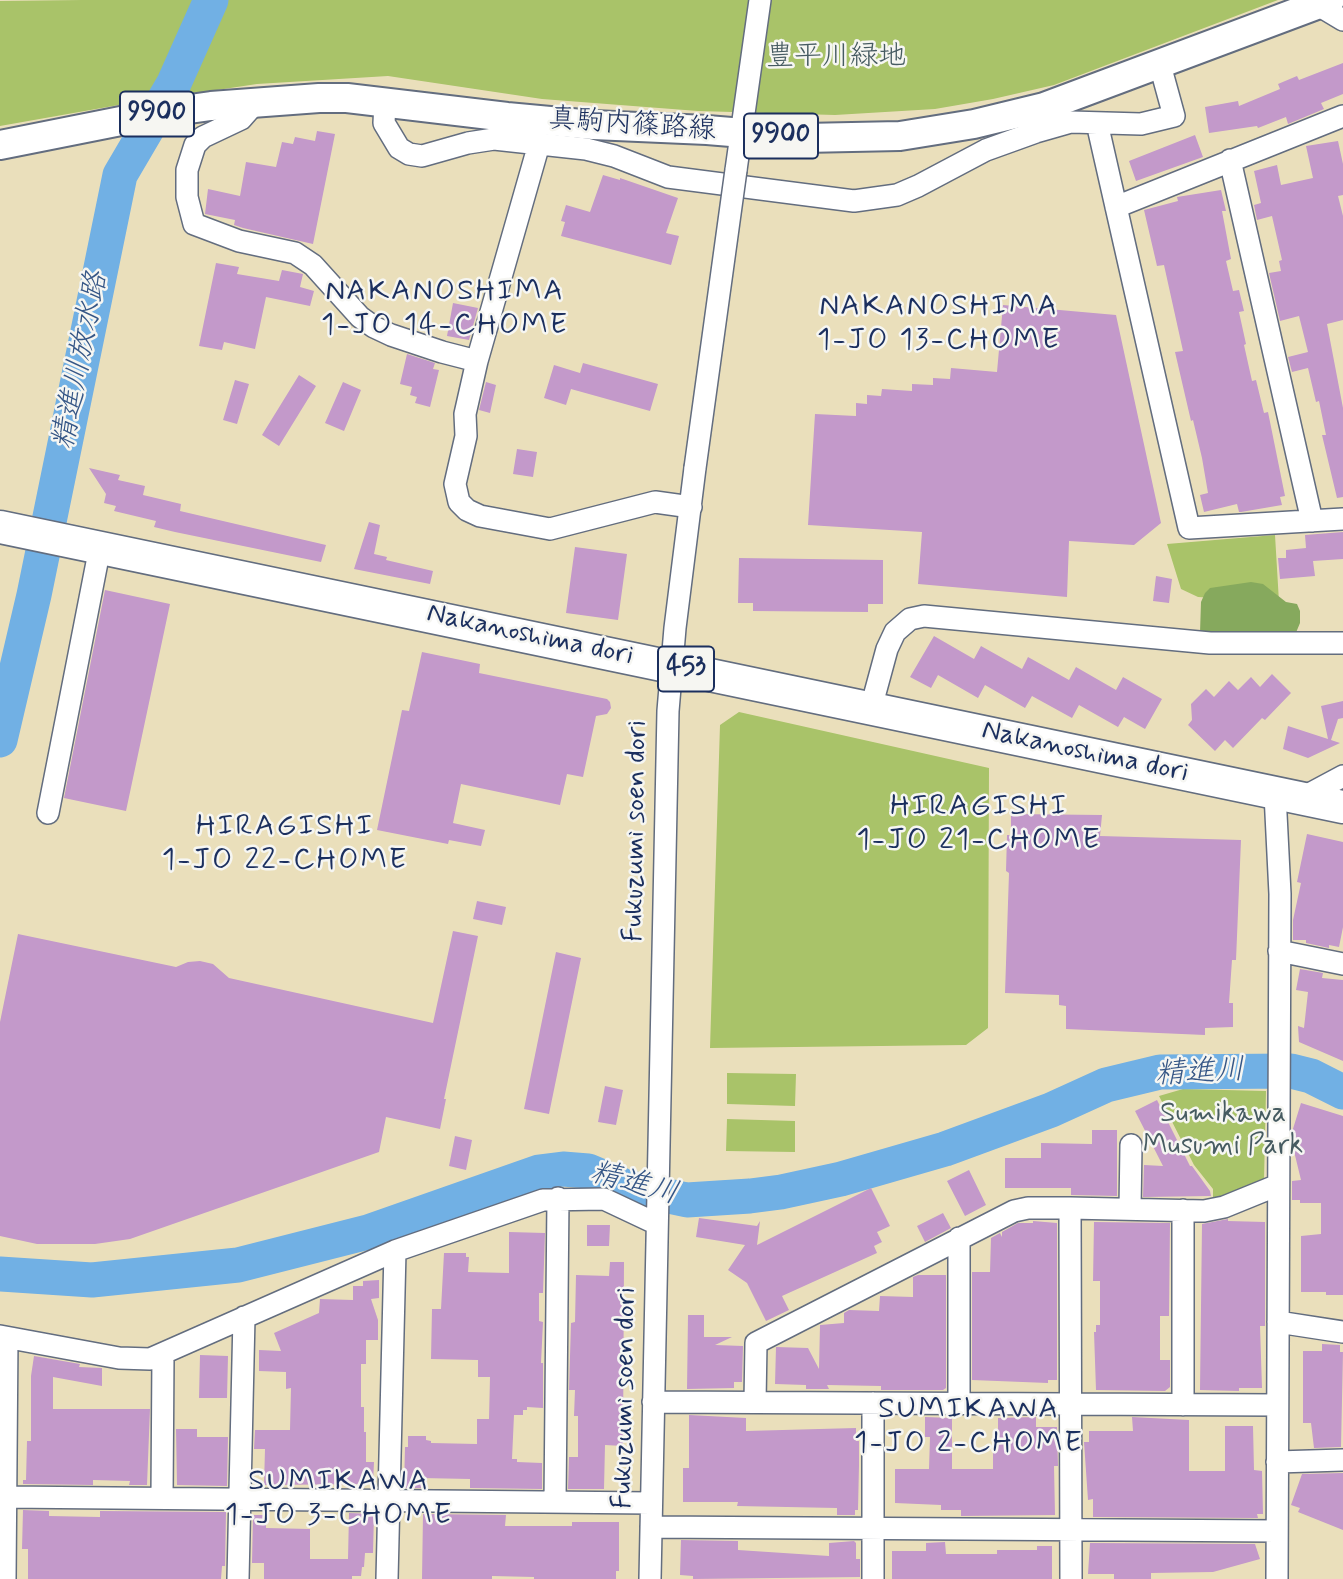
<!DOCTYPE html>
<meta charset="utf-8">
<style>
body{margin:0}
canvas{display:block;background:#eadfbb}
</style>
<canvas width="1343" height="1579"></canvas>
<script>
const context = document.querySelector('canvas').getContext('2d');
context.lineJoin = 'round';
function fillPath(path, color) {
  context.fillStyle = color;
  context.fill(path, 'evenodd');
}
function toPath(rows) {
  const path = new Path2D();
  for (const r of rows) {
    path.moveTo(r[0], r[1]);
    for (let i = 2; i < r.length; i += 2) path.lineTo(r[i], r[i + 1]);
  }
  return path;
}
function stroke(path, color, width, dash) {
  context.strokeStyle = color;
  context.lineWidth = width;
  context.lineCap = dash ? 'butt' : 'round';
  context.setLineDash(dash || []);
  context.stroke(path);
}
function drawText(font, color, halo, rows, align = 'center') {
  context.font = font + ' Mynerve,"Klee One",sans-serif';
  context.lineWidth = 5;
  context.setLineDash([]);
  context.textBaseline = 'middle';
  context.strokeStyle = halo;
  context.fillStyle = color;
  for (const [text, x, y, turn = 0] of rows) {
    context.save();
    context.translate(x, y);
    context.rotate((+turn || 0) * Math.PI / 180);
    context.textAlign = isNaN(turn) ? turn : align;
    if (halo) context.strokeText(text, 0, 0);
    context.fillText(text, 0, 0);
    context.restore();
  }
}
fillPath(toPath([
 [82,0,1278,0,1054,85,993,99,935,109,835,115,698,111,542,99,388,76,257,84,130,103,0,126,0,1],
 [1275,535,1279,602,1198,597,1181,589,1167,544],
 [739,712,989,768,988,1028,966,1045,710,1048,720,725],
 [727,1073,796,1074,795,1106,727,1104],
 [1183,1089,1266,1091,1264,1181,1213,1200,1213,1189,1194,1165,1159,1096],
 [727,1119,795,1121,795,1152,726,1151]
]), '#a9c369');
fillPath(toPath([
 [1251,582,1263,584,1286,602,1297,604,1300,611,1300,623,1295,635,1200,633,1201,602,1205,593,1210,588]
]), '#86a95d');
stroke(toPath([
 [0,740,34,595,120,175,174,83,211,0],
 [0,1274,92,1280,238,1265,368,1232,539,1172,563,1169,588,1171,626,1187,687,1200,750,1196,781,1192,841,1179,945,1149,1051,1110,1106,1085,1160,1072,1291,1071,1311,1076,1343,1092]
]), '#71b0e4', 35);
fillPath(toPath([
 [1343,63,1343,94,1321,103,1324,109,1288,124,1286,117,1258,128,1257,126,1209,133,1205,107,1238,101,1239,106,1280,89,1278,84,1297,76,1299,80],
 [317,131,335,134,313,244,243,228,234,225,235,220,205,214,208,189,240,196,246,162,276,167,282,142,293,144,295,137,315,141],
 [1195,135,1203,157,1136,181,1129,161],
 [1338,141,1343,164,1343,195,1338,196,1343,216,1343,320,1327,324,1343,408,1343,497,1337,498,1322,435,1326,435,1319,401,1316,402,1308,368,1292,372,1288,357,1308,352,1299,316,1280,321,1269,273,1281,271,1279,261,1282,260,1272,216,1257,220,1254,205,1261,203,1254,171,1277,165,1281,185,1313,178,1306,146],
 [603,175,620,180,620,178,678,198,666,233,679,236,671,265,561,236,565,222,561,221,566,205,590,212],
 [1221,190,1226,211,1222,211,1231,259,1226,261,1233,291,1239,290,1244,311,1239,312,1246,344,1244,345,1252,381,1256,380,1264,413,1268,412,1285,496,1280,497,1282,505,1241,512,1239,512,1237,504,1204,512,1200,495,1208,493,1202,458,1193,420,1191,421,1175,352,1183,351,1164,265,1157,266,1144,210,1178,201,1177,197],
 [216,263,239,267,237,274,279,281,282,270,303,274,300,287,314,291,310,306,266,297,255,349,224,342,222,350,199,346],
 [453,303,478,308,469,340,447,336],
 [1003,305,1116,315,1161,523,1134,545,1069,541,1067,597,918,584,922,532,808,525,815,414,856,416,856,403,867,404,867,395,881,396,882,389,912,391,912,384,933,385,933,378,950,379,951,368,997,372],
 [407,354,435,363,433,369,439,370,430,407,415,403,417,397,410,395,412,387,400,384],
 [583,363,658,384,650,411,571,389,566,405,544,398,554,365,580,373],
 [299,375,316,386,279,446,262,435],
 [235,380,249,384,237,424,223,420],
 [343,382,361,390,344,431,325,423],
 [486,382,496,385,490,413,479,410],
 [517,449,537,452,533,477,513,474],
 [89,468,120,475,118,480,145,486,143,495,181,504,180,511,326,545,321,562,175,532,154,527,156,521,114,511,116,506,104,503,106,494],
 [369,522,380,525,374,554,387,557,386,560,433,571,430,584,354,569],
 [1343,532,1343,559,1313,561,1315,576,1280,579,1278,558,1286,558,1286,550,1306,548,1305,535],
 [575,547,627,554,618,620,566,613],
 [739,558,883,560,883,604,868,604,868,612,753,611,753,603,738,603],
 [1156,576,1172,579,1169,603,1153,601],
 [105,590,170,604,126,811,64,798],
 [934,636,974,659,981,646,1022,669,1028,657,1069,680,1076,667,1116,690,1123,677,1162,699,1145,729,1124,717,1118,727,1079,705,1072,718,1032,696,1025,708,985,685,978,698,938,675,931,688,910,677],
 [422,652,480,664,479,673,607,699,610,702,611,708,607,714,596,716,583,777,567,774,560,805,461,784,453,823,485,830,481,846,449,840,448,844,377,830,402,710,409,711],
 [1272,674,1291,693,1265,720,1262,718,1233,748,1225,740,1215,751,1188,725,1192,720,1191,704,1206,689,1214,697,1229,681,1238,690,1251,677,1260,687],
 [1343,701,1343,718,1338,719,1331,740,1340,743,1308,758,1283,749,1288,726,1328,739,1321,706],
 [1011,814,1102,815,1100,836,1241,840,1236,960,1232,960,1229,1003,1233,1003,1233,1027,1205,1028,1205,1035,1066,1029,1066,1006,1059,1005,1059,995,1005,993,1009,873,1006,871,1007,835,1011,835],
 [1307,834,1343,842,1343,927,1339,947,1329,945,1329,948,1306,943,1306,940,1293,940,1293,920,1301,883,1297,882],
 [477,901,506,907,502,925,473,919],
 [453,931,478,936,444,1099,446,1099,440,1129,386,1117,379,1152,130,1239,95,1244,37,1244,0,1236,0,1022,18,934,176,967,188,962,200,961,213,964,229,978,433,1023],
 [556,952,581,958,549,1114,524,1109],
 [1300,969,1323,973,1322,978,1343,980,1343,1061,1299,1042,1298,1026,1304,1028,1308,992,1296,990],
 [605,1086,623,1090,616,1125,598,1122],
 [1157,1100,1190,1166,1192,1166,1210,1191,1211,1196,1143,1197,1144,1165,1163,1166,1135,1111],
 [1301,1103,1343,1116,1343,1295,1326,1295,1326,1292,1301,1292,1301,1236,1321,1234,1321,1203,1300,1203,1300,1200,1292,1200,1292,1181,1301,1180,1292,1143,1292,1132],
 [1092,1130,1117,1130,1117,1196,1071,1195,1071,1188,1005,1188,1005,1158,1041,1158,1041,1143,1092,1144],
 [455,1136,472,1140,466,1170,449,1166],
 [969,1170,986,1205,965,1216,947,1181],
 [871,1188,890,1226,877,1232,882,1242,874,1246,877,1253,782,1296,789,1310,766,1321,747,1283,728,1270,745,1245,696,1237,699,1218,757,1226,760,1221,757,1245],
 [943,1213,951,1228,925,1242,917,1226],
 [1228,1219,1228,1221,1265,1222,1265,1326,1260,1326,1262,1388,1239,1388,1239,1391,1200,1390,1202,1224],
 [1033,1221,1057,1223,1057,1380,1048,1380,1048,1383,972,1380,972,1272,990,1272,991,1238,1000,1233,1002,1237,1002,1232,1018,1223,1033,1223],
 [1094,1222,1170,1223,1169,1316,1160,1316,1160,1360,1170,1360,1170,1387,1165,1391,1096,1390,1094,1332,1096,1332,1096,1325,1100,1325,1100,1281,1093,1281],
 [587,1225,610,1225,609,1246,587,1246],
 [509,1232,545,1233,543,1293,539,1293,539,1321,543,1322,541,1363,543,1363,543,1408,527,1407,527,1410,523,1410,523,1415,514,1415,512,1459,517,1459,517,1462,542,1463,542,1489,470,1488,470,1479,421,1478,421,1488,404,1488,405,1447,408,1447,408,1436,426,1436,426,1440,431,1441,431,1443,477,1444,477,1419,489,1419,490,1377,478,1377,478,1360,431,1359,432,1309,441,1309,444,1253,466,1253,466,1257,469,1257,468,1272,509,1273],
 [610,1262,624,1262,623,1446,605,1445,604,1489,568,1489,569,1457,578,1457,578,1416,574,1416,575,1390,569,1390,571,1323,575,1322,576,1275,609,1276],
 [918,1275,946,1275,946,1388,943,1390,881,1390,881,1386,827,1385,829,1389,806,1389,806,1385,775,1384,776,1347,808,1348,819,1369,820,1325,844,1323,844,1313,849,1310,879,1311,880,1296,913,1297,913,1277],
 [379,1280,379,1298,371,1299,378,1320,378,1340,366,1340,366,1364,361,1364,361,1407,364,1407,364,1432,366,1432,366,1462,374,1462,373,1484,264,1485,265,1449,254,1449,255,1430,290,1430,291,1388,286,1389,286,1372,259,1371,259,1350,281,1351,274,1333,319,1313,320,1299,353,1300,353,1286,363,1286,363,1281],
 [688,1315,704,1315,704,1337,732,1337,715,1345,743,1346,742,1382,734,1382,734,1388,687,1389],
 [1322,1344,1340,1345,1340,1352,1343,1352,1341,1447,1314,1448,1311,1423,1303,1423,1303,1351,1322,1351],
 [200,1355,228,1356,227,1398,199,1398],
 [34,1356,80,1364,79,1367,102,1368,102,1386,53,1377,53,1409,150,1409,147,1485,129,1485,130,1481,93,1480,93,1485,23,1484,23,1480,26,1480,27,1441,31,1441,31,1376],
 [689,1415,746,1418,746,1431,856,1428,856,1441,859,1441,859,1465,858,1510,855,1510,855,1515,837,1515,837,1508,737,1506,738,1502,683,1502,683,1468,689,1468],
 [925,1417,952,1418,952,1469,993,1469,993,1435,998,1435,998,1418,1036,1417,1036,1427,1057,1427,1058,1466,1054,1466,1055,1515,961,1516,961,1510,941,1510,941,1505,895,1503,895,1469,929,1469,930,1437,925,1437],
 [1132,1417,1189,1420,1189,1471,1225,1471,1225,1426,1253,1426,1254,1470,1262,1471,1263,1514,1257,1514,1258,1518,1093,1517,1093,1499,1088,1500,1084,1442,1089,1442,1089,1431,1133,1431],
 [176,1429,197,1429,197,1437,228,1437,227,1486,177,1485],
 [1343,1473,1343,1530,1298,1512,1300,1508,1291,1505,1302,1474],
 [23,1510,49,1511,49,1516,100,1517,100,1511,226,1512,225,1566,222,1566,221,1579,28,1579,28,1549,22,1549],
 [349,1513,374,1514,373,1553,365,1553,364,1567,362,1567,361,1576,352,1576,352,1579,264,1579,264,1563,252,1563,253,1515,266,1515,266,1528,310,1529,310,1559,348,1559],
 [423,1514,506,1515,505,1526,572,1526,572,1522,619,1522,619,1571,616,1571,616,1579,534,1579,534,1577,492,1576,492,1579,422,1579],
 [681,1540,738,1541,738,1550,829,1556,829,1543,854,1541,856,1543,856,1559,860,1559,860,1577,693,1579,693,1576,680,1575],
 [945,1542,946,1554,997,1554,997,1550,1037,1550,1037,1546,1052,1546,1052,1579,892,1579,892,1551,926,1551,926,1543],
 [1090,1543,1255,1544,1260,1559,1213,1572,1151,1573,1151,1579,1114,1579,1114,1574,1088,1574]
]), '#c399ca');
const minor = toPath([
 [1318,5,1343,20],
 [256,102,241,119,203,137,195,145,187,170,187,197,194,224,239,241,295,253,313,265,360,317,374,327,391,335,442,352,477,361],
 [385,102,384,123,399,148,409,154,422,156,468,143,494,139,586,149,614,156,668,177,854,201,897,195,918,186,986,150,1036,132,1071,122,1141,124,1174,116,1160,65],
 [1097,123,1189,528,1343,519],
 [539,144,477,361,465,414,466,436,455,484,459,502,467,510,480,516,550,529,655,502,691,507],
 [1230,160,1312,521],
 [736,170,760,0],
 [1116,207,1343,116],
 [871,708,887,649,895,632,910,619,924,616,1210,643,1343,643],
 [1275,794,1280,894,1277,1579],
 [1300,799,1343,776],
 [48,813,100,547],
 [1279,951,1343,964],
 [1070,1208,1071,1579],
 [1130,1209,1131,1145],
 [1183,1210,1183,1405],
 [1278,1322,1343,1332],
 [0,1336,119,1358,150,1359,395,1251,543,1200,604,1199,657,1224],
 [653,1402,1277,1405],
 [755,1402,756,1343,1014,1211,1028,1208,1070,1208,1204,1211,1224,1207,1278,1185],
 [959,1404,959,1238],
 [1277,1462,1343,1460],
 [5,1497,651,1503],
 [162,1498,163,1354],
 [555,1502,558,1198],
 [651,1527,1277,1531],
 [5,1579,7,1338],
 [238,1579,244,1317],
 [387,1579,395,1251],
 [650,1579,668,711,675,628,695,468],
 [873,1579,873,1403]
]);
const major = toPath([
 [0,145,161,113,211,106,319,98,347,98,507,117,593,125,707,130,804,138,900,136,974,124,1044,107,1330,0]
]);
const highway = toPath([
 [0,527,1343,807]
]);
stroke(minor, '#636d7f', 24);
stroke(major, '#636d7f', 32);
stroke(highway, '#636d7f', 35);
stroke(minor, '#fff', 21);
stroke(major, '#fff', 28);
stroke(highway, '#fff', 32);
const minorBridge = toPath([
 [695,468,736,170]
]);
stroke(minorBridge, '#636d7f', 24, []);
stroke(minorBridge, '#fff', 21);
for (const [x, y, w] of [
 [157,114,74],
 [781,136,74],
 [686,669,56]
]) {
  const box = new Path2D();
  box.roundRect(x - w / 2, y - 22.5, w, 45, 5);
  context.fillStyle = '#f6f6f2';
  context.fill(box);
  stroke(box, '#1b2f5e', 2);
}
drawText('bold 26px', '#1b2f5e', null, [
 ["9900",157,114],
 ["9900",781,136],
 ["453",686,669]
]);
drawText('28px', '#465b61', '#f6f6f2', [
 ["豊平川緑地",836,58],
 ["Sumikawa",1223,1115],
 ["Musumi Park",1223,1147]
]);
drawText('28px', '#1b2f5e', '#f6f6f2', [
 ["真駒内篠路線",632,126,4],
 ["Nakanoshima dori",530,636,12],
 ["Nakanoshima dori",1085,753,12],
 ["Fukuzumi soen dori",637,831,-89],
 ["Fukuzumi soen dori",626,1398,-89]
]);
context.letterSpacing = '2px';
drawText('30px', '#1b2f5e', '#f6f6f2', [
 ["NAKANOSHIMA",445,293],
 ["1-JO 14-CHOME",445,327],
 ["NAKANOSHIMA",939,308],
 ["1-JO 13-CHOME",939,342],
 ["HIRAGISHI",979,808],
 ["1-JO 21-CHOME",979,842],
 ["HIRAGISHI",285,828],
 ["1-JO 22-CHOME",285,862],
 ["SUMIKAWA",969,1411],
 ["1-JO 2-CHOME",969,1445],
 ["SUMIKAWA",339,1483],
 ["1-JO 3-CHOME",339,1517]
]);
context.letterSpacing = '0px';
drawText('italic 30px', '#355686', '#f6f6f2', [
 ["精進川放水路",82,361,-79],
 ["精進川",1200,1074,-3],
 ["精進川",634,1185,15]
]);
</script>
